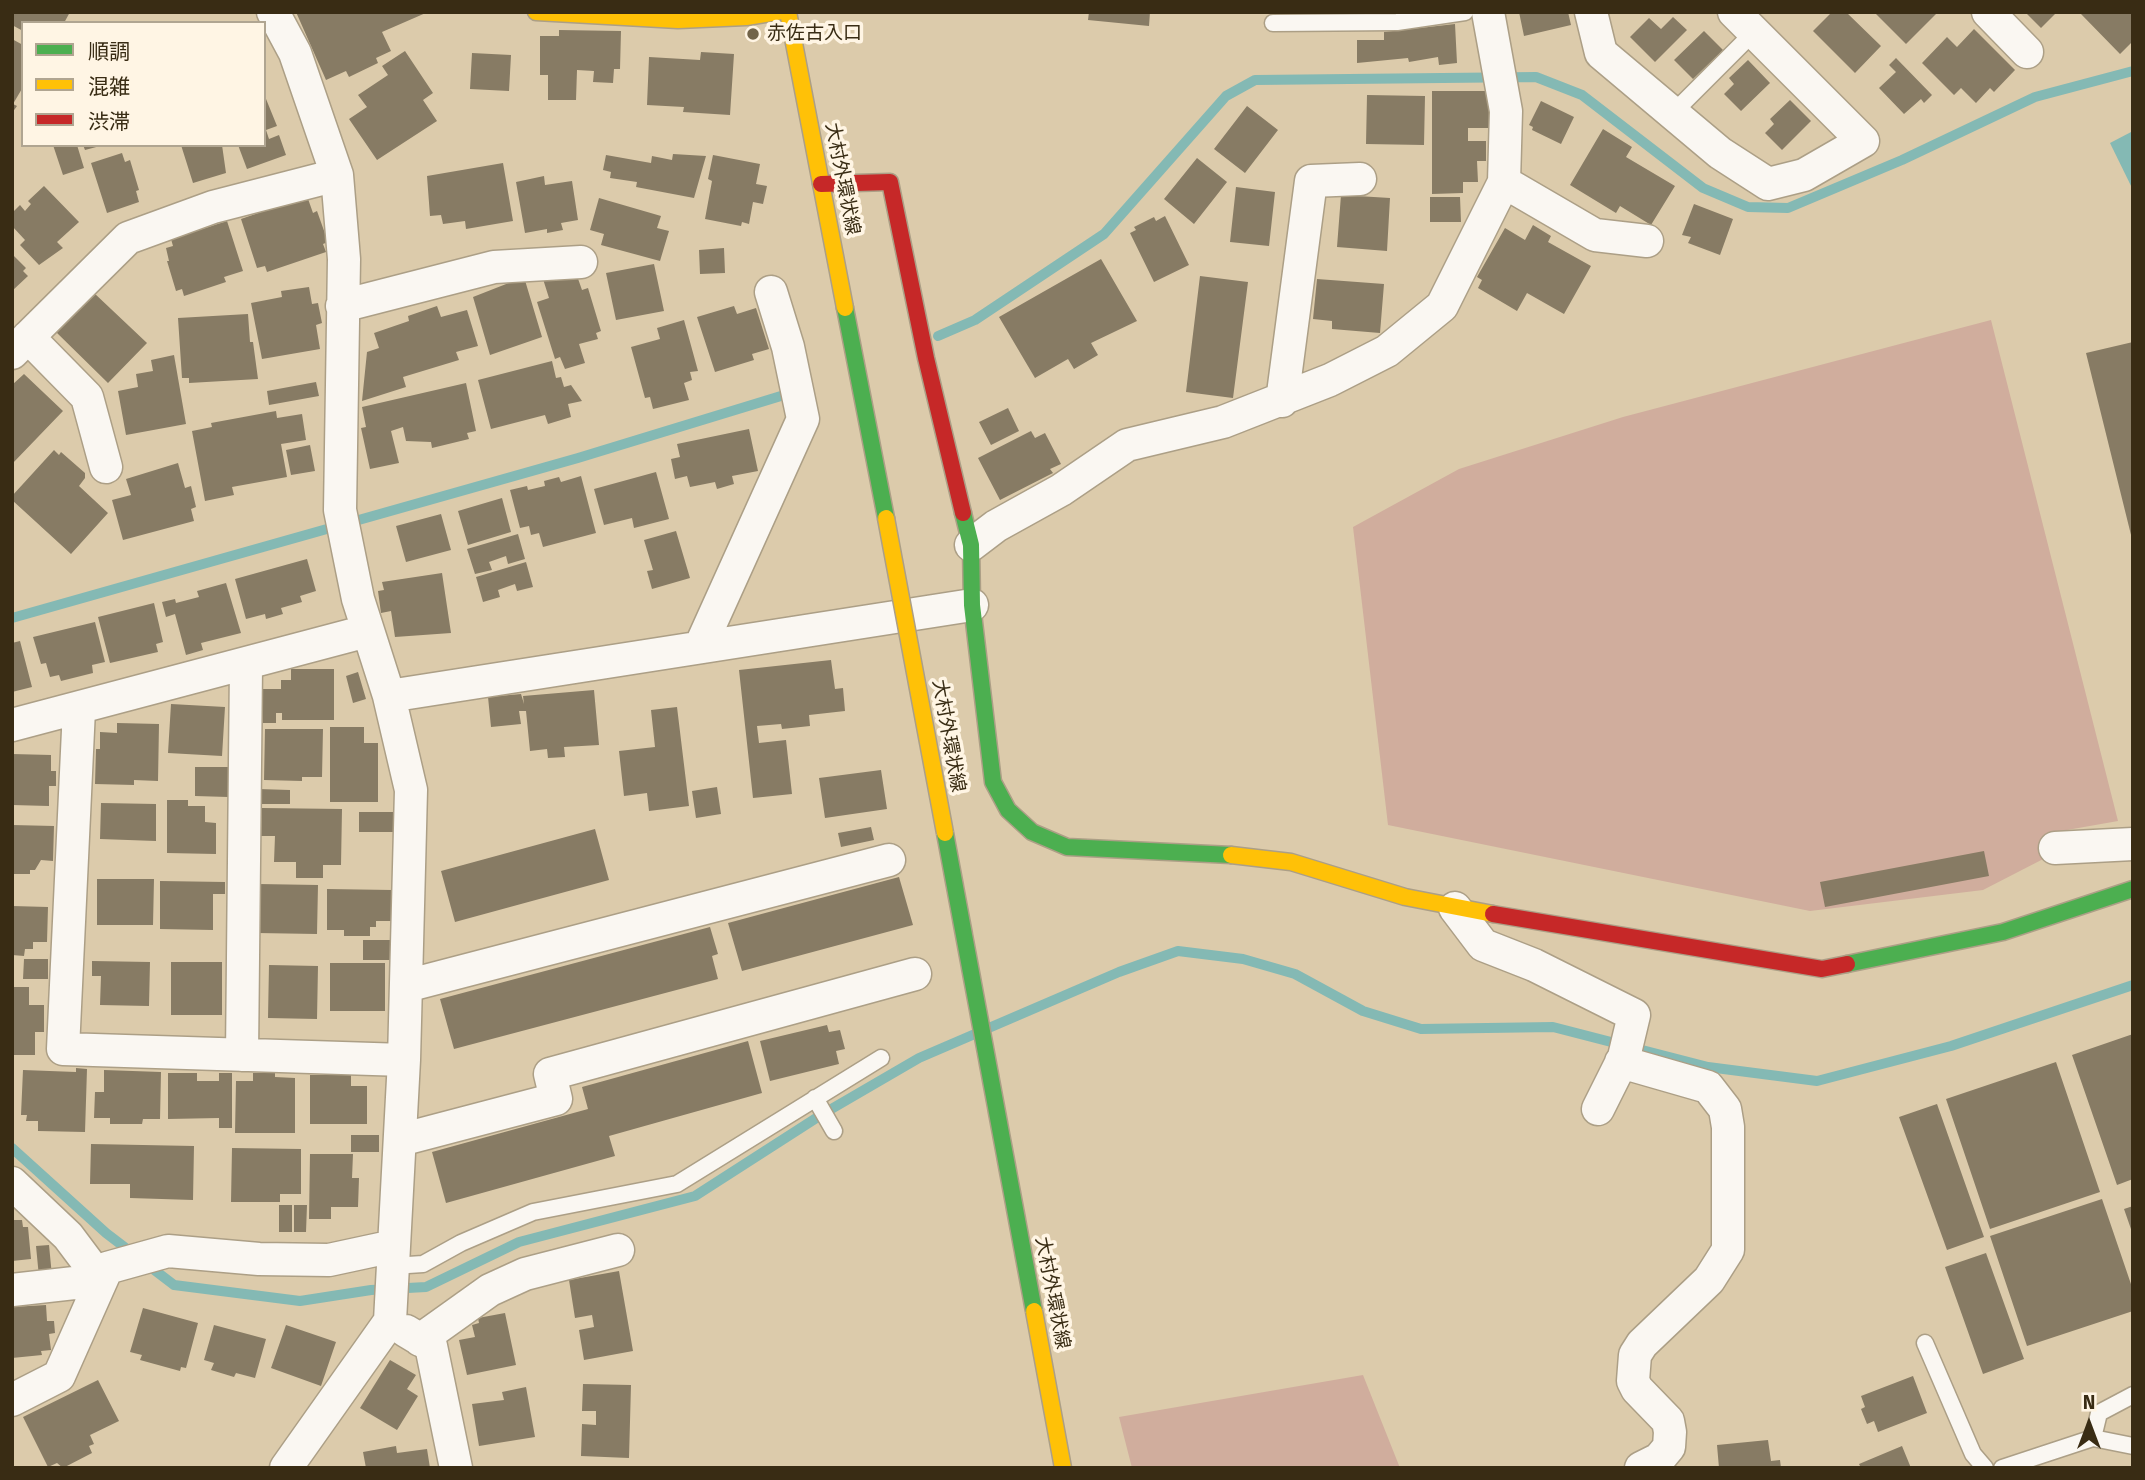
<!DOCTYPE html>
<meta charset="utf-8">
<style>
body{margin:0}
#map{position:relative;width:2145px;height:1480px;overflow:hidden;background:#dccbab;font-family:"Fira Sans","Noto Sans JP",sans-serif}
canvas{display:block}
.frame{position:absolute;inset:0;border:14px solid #392c14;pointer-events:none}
.legend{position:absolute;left:21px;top:21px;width:245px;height:126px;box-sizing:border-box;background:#fff5e4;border:2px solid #b0a591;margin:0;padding:9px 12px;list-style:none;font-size:21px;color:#392c14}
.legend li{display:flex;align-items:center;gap:14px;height:35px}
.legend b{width:35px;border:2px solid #b0a591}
.north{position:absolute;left:2054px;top:1389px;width:70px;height:70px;-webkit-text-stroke:5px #fff5e4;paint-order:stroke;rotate:0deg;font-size:19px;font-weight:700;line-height:28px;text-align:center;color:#392c14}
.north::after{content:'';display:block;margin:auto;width:24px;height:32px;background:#392c14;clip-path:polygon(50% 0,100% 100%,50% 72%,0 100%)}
</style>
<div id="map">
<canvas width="2145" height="1480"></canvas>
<div class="frame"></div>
<ul class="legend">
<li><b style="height:9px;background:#4caf50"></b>順調</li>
<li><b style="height:9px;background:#ffc107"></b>混雑</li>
<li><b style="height:9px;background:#c62828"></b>渋滞</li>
</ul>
<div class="north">N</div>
</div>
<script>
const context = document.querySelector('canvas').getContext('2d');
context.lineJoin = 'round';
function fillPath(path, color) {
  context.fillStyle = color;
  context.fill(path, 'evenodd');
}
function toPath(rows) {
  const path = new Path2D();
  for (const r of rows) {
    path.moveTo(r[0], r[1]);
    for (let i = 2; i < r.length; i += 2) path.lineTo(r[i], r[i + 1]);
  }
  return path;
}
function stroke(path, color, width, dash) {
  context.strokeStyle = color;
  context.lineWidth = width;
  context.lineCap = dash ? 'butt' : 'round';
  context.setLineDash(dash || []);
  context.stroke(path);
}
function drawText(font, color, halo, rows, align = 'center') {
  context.font = font + ' "Fira Sans","Noto Sans JP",sans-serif';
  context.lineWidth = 7;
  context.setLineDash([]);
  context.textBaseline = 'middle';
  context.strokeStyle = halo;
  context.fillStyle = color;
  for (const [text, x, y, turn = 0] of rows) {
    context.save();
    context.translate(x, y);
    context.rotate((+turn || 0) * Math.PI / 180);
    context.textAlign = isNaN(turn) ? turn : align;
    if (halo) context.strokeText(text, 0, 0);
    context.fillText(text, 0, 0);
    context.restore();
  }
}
fillPath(toPath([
 [1991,320,2118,821,2050,833,2051,855,1983,890,1810,911,1388,825,1353,527,1459,469,1623,417],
 [1363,1375,1400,1468,1132,1468,1119,1417]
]), '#d0ad9d');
fillPath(toPath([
 [2133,131,2133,190,2110,143]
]), '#84b9b4');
stroke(toPath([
 [938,336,975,320,1104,234,1226,96,1255,80,1536,77,1582,95,1703,188,1748,207,1788,208,1902,160,2035,97,2133,71],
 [12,618,578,458,794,392],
 [12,1148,106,1233,174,1285,300,1301,371,1290,426,1287,519,1242,695,1196,821,1115,919,1058,1119,972,1178,951,1243,959,1295,974,1363,1011,1421,1029,1553,1027,1708,1067,1817,1081,1951,1046,2133,985]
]), '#84b9b4', 10);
fillPath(toPath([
 [12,12,70,12,64,23,23,23,23,31,12,25],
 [296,12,428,12,382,32,391,51,376,58,378,63,349,77,346,71,326,80],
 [1089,12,1150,12,1149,26,1088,20],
 [1519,12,1568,12,1571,25,1524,36],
 [1832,12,1846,12,1881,46,1855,73,1813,31],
 [1874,12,1938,12,1906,44],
 [2025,12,2057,12,2041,28],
 [2083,12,2133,12,2133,41,2120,54,2081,14],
 [1673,17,1687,30,1655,62,1630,37,1649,18,1661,29],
 [1455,24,1457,63,1439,65,1438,57,1409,62,1408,58,1357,63,1357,40,1384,40,1384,32],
 [1974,29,2015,70,1994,92,1990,88,1976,103,1961,88,1954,95,1922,63,1947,37,1957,47],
 [559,30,621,31,620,69,614,69,613,83,593,82,594,71,577,70,576,100,548,100,548,75,540,75,540,36,559,36],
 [1704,31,1723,50,1693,79,1674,60],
 [12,39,23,45,23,87,13,104,17,106,12,113],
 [405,51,433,93,423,100,437,121,377,160,349,119,367,107,358,95,388,75,382,66],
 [701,52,734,54,730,115,683,112,684,107,647,105,649,57,700,60],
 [472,53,511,55,509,91,470,89],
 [1896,58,1932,95,1924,103,1921,99,1904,114,1879,88,1896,72,1889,65],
 [1748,60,1770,83,1741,111,1724,94,1734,84,1729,78],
 [1432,91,1490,91,1491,128,1468,128,1468,141,1486,141,1486,161,1477,161,1478,182,1463,182,1463,193,1432,194],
 [264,94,277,126,266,130,269,139,279,135,286,155,247,169,238,145,264,145],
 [1367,95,1425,96,1424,145,1366,144],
 [1790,100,1811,121,1782,150,1765,133,1774,124,1770,119],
 [1541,101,1574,117,1561,144,1532,130,1533,127,1529,125],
 [1247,106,1278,130,1245,173,1214,149],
 [1603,129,1632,147,1626,157,1675,186,1651,225,1620,206,1616,213,1570,185],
 [53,145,77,145,84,168,63,175],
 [83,145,99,145,100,146,85,150],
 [181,145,222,145,226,173,193,183],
 [122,153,125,162,130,160,139,190,136,191,139,202,107,213,91,163],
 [673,154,706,156,694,198,636,187,637,182,610,178,611,172,603,170,606,155,651,163,652,156,672,160],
 [713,155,760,164,756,184,767,186,763,204,753,202,749,224,742,222,741,226,705,219,712,181,708,179],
 [1197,158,1227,182,1194,224,1164,199],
 [503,163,513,221,466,229,465,221,443,224,441,215,430,216,427,176],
 [544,176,545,185,572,181,578,220,561,223,563,230,547,233,547,229,525,233,516,182],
 [44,186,79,222,57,242,63,248,39,265,20,245,25,240,12,226,12,213,20,205,25,211,31,204,28,201],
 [1236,187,1275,192,1269,246,1230,242],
 [1341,195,1390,198,1387,251,1337,247],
 [307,196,313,213,317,211,328,242,323,244,326,252,267,272,265,266,257,268,241,219],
 [1430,197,1460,197,1461,222,1430,222],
 [599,198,661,216,657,228,669,231,660,261,601,245,604,234,590,230],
 [1694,204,1733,219,1720,255,1688,243,1691,237,1682,235],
 [1165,216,1189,265,1154,282,1130,233,1136,230,1134,227,1154,217,1156,221],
 [227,221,243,271,224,277,226,282,184,296,182,289,176,291,167,261,169,261,166,248,173,246,171,239],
 [1533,225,1551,236,1548,242,1591,266,1564,314,1527,293,1517,311,1478,288,1482,280,1477,277,1505,228,1525,240],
 [724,248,725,273,700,274,699,250],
 [12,254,26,268,23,271,28,276,12,291],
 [1101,259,1137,321,1091,343,1098,355,1074,369,1068,359,1035,378,999,317],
 [654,264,664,311,616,320,606,273],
 [576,273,582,290,588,288,601,331,596,333,598,339,579,344,585,363,565,369,560,357,555,359,537,302,549,298,543,279],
 [1200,276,1248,282,1233,398,1186,392],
 [524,277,542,337,490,355,473,297],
 [1317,279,1384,284,1380,333,1332,329,1332,321,1313,319],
 [309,287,312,304,318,303,322,323,316,325,320,349,262,359,251,303,282,297,281,291],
 [93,292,147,343,108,383,55,331],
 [437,306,441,317,467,310,478,346,456,352,459,360,403,377,406,387,362,401,367,352,379,348,374,333,409,321,408,316],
 [734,306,737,314,756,308,769,349,752,354,754,360,715,372,697,317],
 [248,314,250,342,253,342,258,379,189,383,189,378,182,378,178,318],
 [684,320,698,371,690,372,692,380,684,383,689,400,653,409,650,397,645,398,631,347,660,339,657,328],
 [2133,342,2133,539,2132,539,2086,353],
 [174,355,186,424,126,435,118,391,138,387,136,374,153,371,151,360],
 [552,361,556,378,561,377,564,387,571,385,582,401,568,404,571,417,548,424,545,415,491,429,478,380],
 [24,374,63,411,12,464,12,385],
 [316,382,319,396,269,405,267,391],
 [466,383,476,431,467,433,469,439,432,448,431,442,406,441,403,427,391,431,399,463,370,469,361,428,366,427,362,407],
 [1008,408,1019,431,991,445,979,422],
 [276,411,277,418,302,414,306,440,281,444,287,477,232,487,234,495,205,501,192,431,212,427,211,423],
 [749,429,758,471,732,476,734,484,717,489,715,482,690,487,687,476,675,479,671,459,680,457,677,444],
 [1031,431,1035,438,1045,433,1061,464,1050,469,1053,473,1000,500,978,458],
 [310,445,315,471,291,475,286,450],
 [54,450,59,455,61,452,85,473,85,478,79,486,108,513,71,554,12,500,12,496],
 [178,463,185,488,191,486,196,507,191,509,194,521,123,540,112,500,131,495,126,479],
 [656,472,669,519,634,528,632,518,604,525,594,489],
 [581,476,596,533,543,547,539,533,531,535,529,526,520,528,510,490,527,486,528,490,545,486,544,481,559,477,561,482],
 [502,498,511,532,468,545,458,511],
 [441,514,451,550,406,562,396,526],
 [676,531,690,578,652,589,647,571,653,570,644,540],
 [518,534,525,559,508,564,506,556,489,562,492,570,475,574,467,549],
 [307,559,316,591,300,596,302,602,281,608,283,614,266,619,265,614,246,619,235,579],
 [526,562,533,587,517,591,515,584,498,590,500,597,483,602,476,577],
 [442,573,451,633,395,637,391,611,381,613,378,591,384,590,382,582],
 [226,583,241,633,201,643,203,650,186,655,175,614,166,617,162,602,175,599,176,603,199,597,197,591],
 [154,603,163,642,156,644,158,652,110,663,98,617],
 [95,622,105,662,92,665,93,673,61,681,59,675,50,677,46,663,41,664,33,637],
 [20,641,32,687,12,692,12,643],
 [831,660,835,689,843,688,845,711,809,715,810,726,782,729,781,724,757,726,759,743,786,740,792,794,753,798,739,670],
 [291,669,334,669,334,720,282,720,282,713,276,713,276,723,263,723,263,689,281,689,281,680,291,680],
 [358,672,366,699,353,703,346,676],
 [594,690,599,745,564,747,565,757,548,758,547,749,530,751,526,711,519,711,521,724,491,727,488,697,521,694,524,704,523,696],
 [171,704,225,707,222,756,168,753],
 [677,707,689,806,649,811,647,793,624,796,619,751,655,747,651,710],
 [117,723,159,724,158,781,134,780,134,785,95,784,96,749,100,749,100,732,117,733],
 [330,727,364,727,364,743,378,743,378,802,330,802],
 [265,729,323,729,322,777,302,777,302,781,264,780],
 [12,754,51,755,51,771,56,771,56,786,49,786,49,806,12,805],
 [195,767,228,767,228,797,195,796],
 [881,770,887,809,825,818,819,778],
 [717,787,721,814,696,818,692,791],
 [258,789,290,790,290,804,258,804],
 [167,800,188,800,188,806,205,806,205,822,216,823,216,854,167,853],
 [101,803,156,804,156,841,100,839],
 [262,808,342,809,341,865,323,865,323,878,296,878,296,862,274,862,275,836,261,836],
 [359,812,393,812,393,832,359,832],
 [12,825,54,826,53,861,41,860,35,870,30,870,30,874,12,874],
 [871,827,874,840,841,847,838,833],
 [595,829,609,880,455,922,441,871],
 [1984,851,1989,876,1825,907,1820,882],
 [899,877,913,925,742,971,728,923],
 [97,879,154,879,153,925,97,925],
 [160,881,225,882,225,894,213,894,213,930,160,929],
 [258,884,318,885,317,934,257,933],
 [327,889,392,890,391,921,376,921,376,927,370,927,370,936,344,936,344,930,327,930],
 [12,906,48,907,47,942,33,942,33,949,25,949,24,956,12,955],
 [710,927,718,954,712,956,718,979,454,1049,440,999],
 [363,940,390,940,390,960,363,960],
 [24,959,48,959,48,979,23,979],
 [92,961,150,962,149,1006,100,1005,101,976,92,976],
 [171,962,222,962,222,1015,171,1015],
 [330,963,385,963,385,1011,330,1011],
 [269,965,318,966,317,1019,268,1018],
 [12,987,29,987,29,1005,44,1005,44,1032,35,1032,35,1055,12,1055],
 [827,1025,829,1032,840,1030,845,1049,836,1051,839,1064,770,1081,760,1041],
 [2133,1034,2133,1179,2117,1185,2072,1055],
 [748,1041,762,1093,609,1136,615,1156,446,1203,432,1152,588,1109,582,1087],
 [2056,1062,2100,1192,1990,1229,1946,1099],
 [76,1068,87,1069,85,1132,38,1131,38,1121,26,1121,27,1115,21,1115,23,1070,76,1072],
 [104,1070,161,1072,160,1119,143,1119,142,1124,110,1124,110,1118,94,1118,95,1092,104,1092],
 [168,1073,197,1073,197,1081,219,1081,219,1073,232,1073,232,1128,219,1128,219,1118,168,1119],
 [253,1073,275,1073,275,1077,295,1078,295,1133,235,1133,236,1081,253,1081],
 [310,1075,351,1075,351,1086,367,1086,367,1124,310,1124],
 [1937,1104,1984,1237,1947,1250,1899,1117],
 [351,1135,379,1135,379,1152,351,1152],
 [91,1144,194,1146,193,1200,130,1198,130,1184,90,1184],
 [232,1148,301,1149,301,1194,280,1194,280,1202,231,1202],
 [310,1154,353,1154,352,1178,359,1178,358,1207,331,1207,331,1219,309,1219],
 [2102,1199,2133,1290,2133,1311,2027,1346,1990,1236],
 [279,1205,292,1205,292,1232,279,1232],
 [294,1205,307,1205,306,1232,294,1232],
 [2133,1206,2133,1232,2132,1232,2124,1209],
 [12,1220,22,1220,23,1227,28,1227,31,1259,12,1261],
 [49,1245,52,1276,39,1277,36,1246],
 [1986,1253,2024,1359,1983,1374,1945,1267],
 [619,1271,633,1351,584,1360,579,1330,594,1327,592,1315,575,1318,569,1280],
 [46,1305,47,1321,54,1321,55,1333,49,1334,51,1350,41,1351,42,1355,12,1358,12,1307],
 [143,1308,198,1323,186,1368,181,1367,180,1371,140,1360,142,1355,130,1352],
 [505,1313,516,1365,467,1375,459,1340,475,1337,472,1325,479,1323,478,1318],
 [214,1325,266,1339,255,1378,236,1373,234,1377,211,1370,214,1363,204,1360],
 [286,1325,336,1342,321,1386,271,1368],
 [390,1360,416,1375,407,1389,418,1396,397,1430,360,1408],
 [1913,1376,1927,1413,1878,1432,1874,1421,1867,1424,1861,1409,1865,1407,1861,1396],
 [98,1380,119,1421,90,1435,94,1444,89,1446,92,1453,63,1468,57,1463,48,1467,23,1417],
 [583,1384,631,1385,629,1458,581,1456,582,1424,596,1425,596,1411,582,1411],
 [526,1387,535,1437,479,1446,472,1404,504,1400,502,1392],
 [1768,1440,1771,1461,1780,1460,1781,1468,1719,1468,1717,1445],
 [396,1446,397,1453,427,1449,430,1468,366,1468,363,1452],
 [1902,1446,1911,1468,1861,1468,1859,1464]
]), '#877b64');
const lane = toPath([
 [1273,23,1397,22,1465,12],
 [1673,113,1754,32],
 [815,1098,834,1131],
 [393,1266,423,1264,461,1243,533,1212,677,1184,881,1058],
 [1925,1343,1973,1454,1985,1468],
 [2133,1395,2099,1413,2093,1438,2133,1446],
 [2002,1468,2093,1438]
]);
const street = toPath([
 [273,12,295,53,337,175,344,259,340,510,358,599,389,696,411,790,404,1060,390,1321,286,1468],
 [1591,12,1601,53,1720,153,1768,184,1804,175,1863,141,1734,12],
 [1988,12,2027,52],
 [1504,182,1595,235,1647,241],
 [342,306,494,267,581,262],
 [28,337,87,397,106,467],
 [12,353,128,238,213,207,337,175],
 [1282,401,1311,181,1360,179],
 [971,545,996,526,1061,490,1127,445,1223,422,1330,380,1387,351,1442,306,1504,182,1506,111,1488,12],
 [700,647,803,419,788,347,771,292],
 [389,696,972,605],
 [79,709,63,1049,404,1060],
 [12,725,367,631],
 [2055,848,2133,844],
 [1455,908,1483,945,1534,965,1634,1015,1624,1057,1598,1109],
 [406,986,889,860],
 [242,1055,246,666],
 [1621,1062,1708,1087,1725,1109,1728,1127,1728,1250,1709,1280,1642,1344,1635,1355,1633,1381,1637,1389,1668,1421,1670,1432,1669,1447,1659,1459,1641,1468],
 [400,1140,556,1099,550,1074,915,974],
 [12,1183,68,1236,101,1280],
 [12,1290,101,1280],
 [406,1331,431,1346,456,1468],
 [420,1340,490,1290,525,1274,618,1250],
 [12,1400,59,1376,107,1268,168,1251,259,1259,329,1260,394,1246]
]);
const fast = toPath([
 [845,308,886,518],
 [963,513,971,545,972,605,993,782,1008,810,1032,832,1067,847,1231,855],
 [1847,964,2003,932,2133,889]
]);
const slow = toPath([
 [536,12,678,20,746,17,777,12],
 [788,12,845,308],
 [1231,855,1291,862,1405,897,1493,914]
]);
const jam = toPath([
 [821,184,890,182,926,358,963,513],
 [1493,914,1822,969,1847,964]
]);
stroke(lane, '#ac9f86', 19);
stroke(street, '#ac9f86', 35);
stroke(fast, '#ac9f86', 19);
stroke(slow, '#ac9f86', 19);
stroke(jam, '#ac9f86', 19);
stroke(lane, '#faf7f2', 16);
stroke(street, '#faf7f2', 32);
stroke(fast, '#4caf50', 16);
stroke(slow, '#ffc107', 16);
stroke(jam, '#c62828', 16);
const fastBridge = toPath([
 [945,833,1034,1311]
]);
const slowBridge = toPath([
 [886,518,945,833],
 [1034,1311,1063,1468]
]);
stroke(fastBridge, '#ac9f86', 19, []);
stroke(slowBridge, '#ac9f86', 19, []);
stroke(fastBridge, '#4caf50', 16);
stroke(slowBridge, '#ffc107', 16);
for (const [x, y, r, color] of [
 [753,34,7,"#726449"]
]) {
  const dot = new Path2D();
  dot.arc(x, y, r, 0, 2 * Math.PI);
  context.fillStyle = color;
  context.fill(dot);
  stroke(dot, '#fff5e4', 2.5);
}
drawText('19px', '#392c14', '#fff5e4', [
 ["赤佐古入口",767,34]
], 'left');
drawText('19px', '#392c14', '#fff5e4', [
 ["大村外環状線",842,179,79],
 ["大村外環状線",948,736,80],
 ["大村外環状線",1052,1293,79]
]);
</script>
